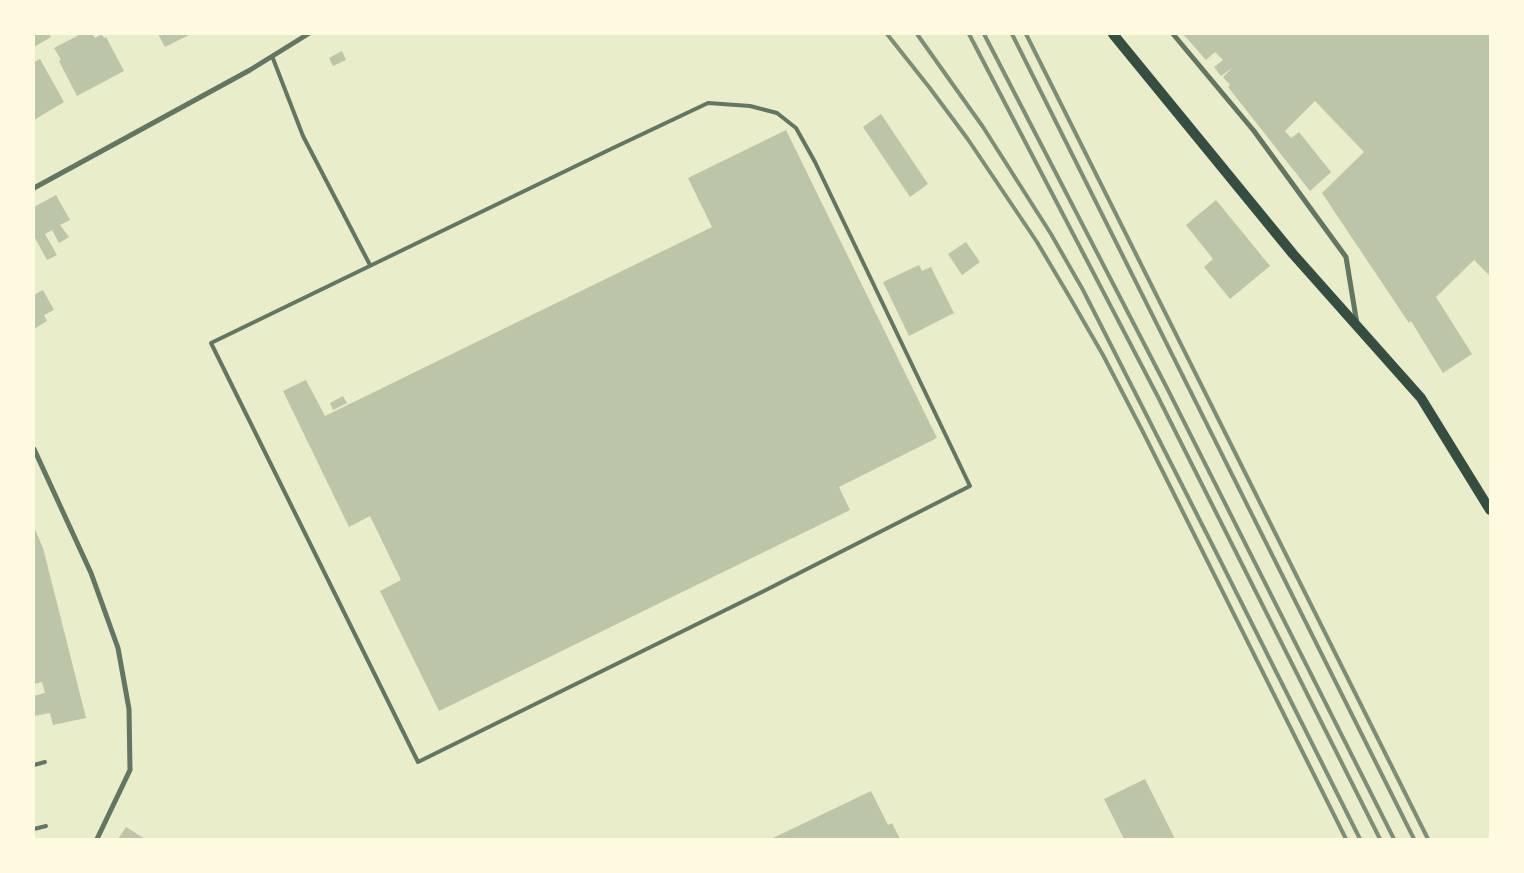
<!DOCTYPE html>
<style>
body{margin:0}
#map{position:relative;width:1524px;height:873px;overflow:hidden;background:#e9edc9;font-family:"PT Sans",sans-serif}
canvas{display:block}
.frame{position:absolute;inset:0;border:35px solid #fefae0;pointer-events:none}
</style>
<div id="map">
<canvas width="1524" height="873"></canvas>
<div class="frame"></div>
</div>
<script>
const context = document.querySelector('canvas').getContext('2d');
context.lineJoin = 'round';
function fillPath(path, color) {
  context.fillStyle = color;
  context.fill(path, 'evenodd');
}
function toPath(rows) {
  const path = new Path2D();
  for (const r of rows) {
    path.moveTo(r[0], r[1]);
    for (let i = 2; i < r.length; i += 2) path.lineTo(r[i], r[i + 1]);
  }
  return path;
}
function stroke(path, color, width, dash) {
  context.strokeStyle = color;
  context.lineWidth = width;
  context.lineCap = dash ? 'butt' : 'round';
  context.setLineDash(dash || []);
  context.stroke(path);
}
fillPath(toPath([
 [34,34,49,34,51,37,34,47],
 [81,34,92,34,95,38,102,34,104,38,106,37,124,71,77,96,59,61,61,60,54,48],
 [158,34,191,34,165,47],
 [1183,34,1490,34,1490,276,1474,260,1436,297,1472,354,1443,373,1411,321,1409,323,1322,193,1364,152,1315,101,1285,131,1291,138,1299,132,1331,172,1310,191,1228,87,1230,85,1223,77,1232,68,1221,76,1214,67,1223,60,1215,52,1206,60],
 [342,51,346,60,333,66,329,58],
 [40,59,64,102,34,120,34,73,35,72,34,69,34,62],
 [881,114,928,184,910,197,863,127],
 [786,130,937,438,839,487,850,510,439,711,380,591,401,580,370,516,349,527,283,391,306,380,325,416,712,227,688,178],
 [56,195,70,220,60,225,69,237,59,243,52,230,45,234,57,255,47,260,34,236,34,207],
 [1216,200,1270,266,1230,299,1204,267,1213,259,1186,225],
 [966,242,980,262,962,275,948,254],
 [919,265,922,271,931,267,954,313,909,336,883,282],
 [43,290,54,310,44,315,47,321,34,329,34,295],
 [343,396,347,403,333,410,330,403],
 [34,527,43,548,86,718,53,725,50,713,34,716,34,696,45,693,42,682,34,684],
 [1145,779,1175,839,1124,839,1104,799],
 [871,791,888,825,892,823,900,839,771,839],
 [126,827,145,839,118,839]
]), '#bcc5a7');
stroke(toPath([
 [272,56,303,136,370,265],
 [708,103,750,106,777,113,796,128,815,162,970,486,762,592,418,762,211,343,613,148,708,103],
 [34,765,45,762],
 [34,829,46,826]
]), '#617663', 4);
stroke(toPath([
 [1173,34,1254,131,1346,257,1357,324],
 [34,188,250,70,308,34],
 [34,449,91,573,118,648,129,709,130,770,97,839]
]), '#617663', 5);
stroke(toPath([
 [1113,34,1293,254,1421,398,1490,510]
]), '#344e41', 10);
stroke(toPath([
 [887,34,929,87,967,138,1037,242,1069,296,1103,355,1143,432,1346,839],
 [917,34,983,127,1051,234,1083,290,1220,560,1360,839],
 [969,34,1157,395,1380,839],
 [984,34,1168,390,1394,839],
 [1012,34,1414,839],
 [1026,34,1428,839]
]), '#7c8e77', 4);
</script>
